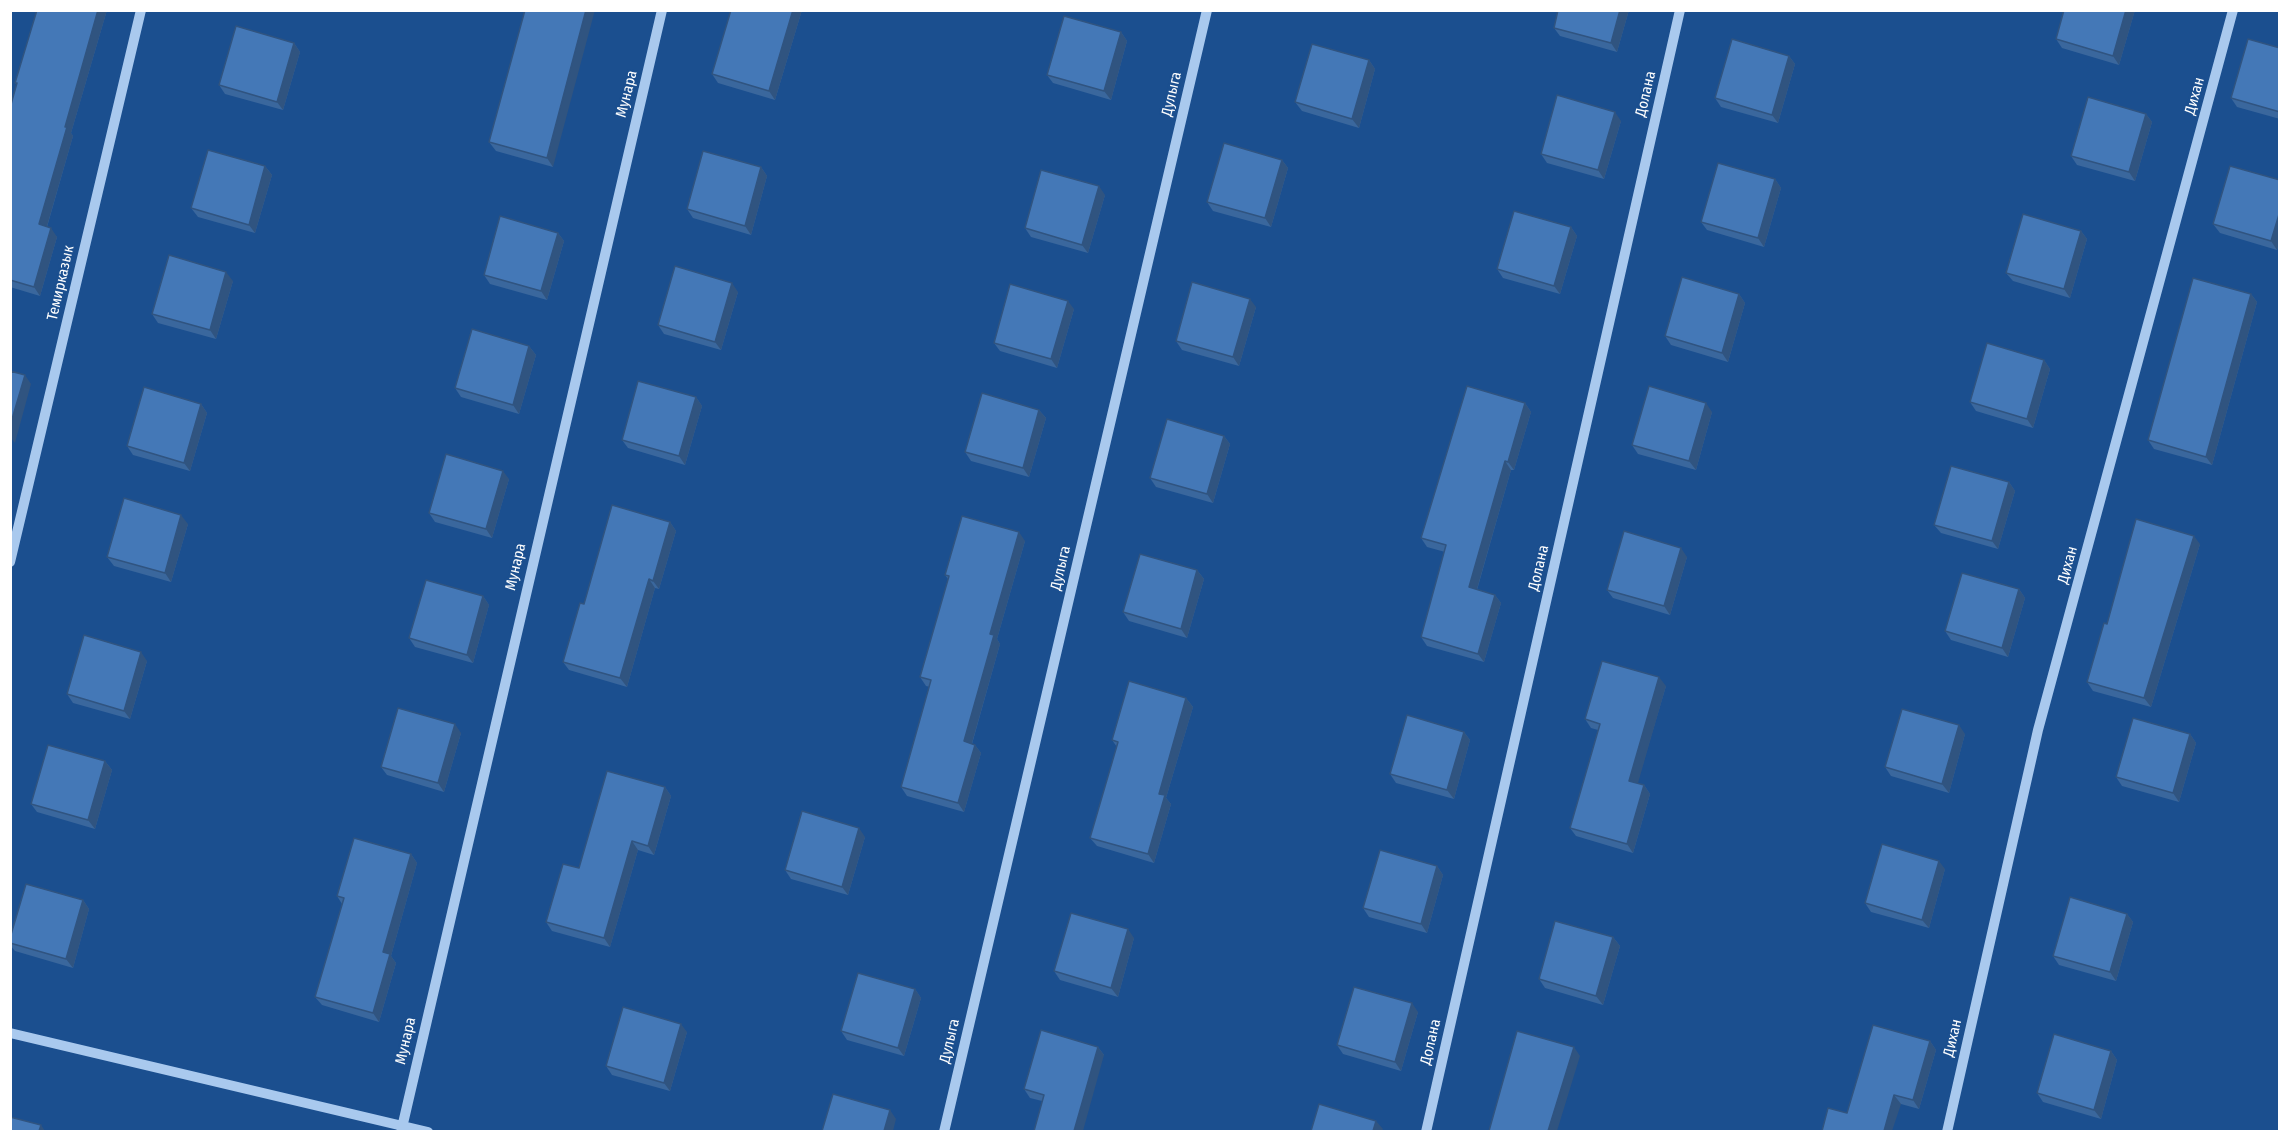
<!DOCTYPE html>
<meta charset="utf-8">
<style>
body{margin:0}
#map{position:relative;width:2290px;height:1142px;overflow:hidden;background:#1b4f8f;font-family:"Fira Sans Condensed",sans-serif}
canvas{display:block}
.frame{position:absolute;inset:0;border:12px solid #fff;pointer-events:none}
</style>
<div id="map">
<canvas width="2290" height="1142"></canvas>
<div class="frame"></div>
</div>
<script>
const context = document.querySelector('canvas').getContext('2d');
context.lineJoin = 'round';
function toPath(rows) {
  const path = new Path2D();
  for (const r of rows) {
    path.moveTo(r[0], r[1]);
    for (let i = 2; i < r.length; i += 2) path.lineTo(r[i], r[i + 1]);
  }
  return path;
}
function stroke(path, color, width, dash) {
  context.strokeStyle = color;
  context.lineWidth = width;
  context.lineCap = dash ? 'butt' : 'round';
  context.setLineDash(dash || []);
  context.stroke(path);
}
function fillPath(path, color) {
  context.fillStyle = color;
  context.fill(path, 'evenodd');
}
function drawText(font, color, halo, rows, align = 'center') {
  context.font = font + ' "Fira Sans Condensed",sans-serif';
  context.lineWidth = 4.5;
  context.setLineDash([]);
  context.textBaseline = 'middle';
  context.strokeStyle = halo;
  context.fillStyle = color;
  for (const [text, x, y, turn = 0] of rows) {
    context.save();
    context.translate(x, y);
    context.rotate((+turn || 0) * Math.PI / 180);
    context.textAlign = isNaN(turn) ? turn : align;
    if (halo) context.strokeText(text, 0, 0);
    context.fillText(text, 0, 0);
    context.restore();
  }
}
stroke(toPath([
 [10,562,141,10],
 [10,1033,428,1132],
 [401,1132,662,10],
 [944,1132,1207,10],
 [1426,1132,1680,10],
 [1947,1132,2038,730,2233,10]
]), '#a9c9ee', 10);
fillPath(toPath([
 [37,10,107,10,71,133,73,136,47,227,57,237,40,296,10,287,10,108,17,85,15,83],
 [525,10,553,167,496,151,489,142],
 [731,10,802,10,775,100,718,83,712,74],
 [1558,10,1629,10,1617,52,1560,36,1554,28],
 [2064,10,2135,10,2119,65,2062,48,2056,39],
 [1121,32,1127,41,1111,100,1053,83,1047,75],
 [294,43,300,52,283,110,225,94,219,85],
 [2280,48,2280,119,2237,107,2231,98],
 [1789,56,1795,64,1778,123,1721,107,1715,98],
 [1369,60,1375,69,1359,128,1302,111,1295,102],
 [2146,114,2152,122,2135,181,2077,165,2071,156],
 [1621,121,1604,179,1547,163,1541,154],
 [1282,160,1288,168,1271,227,1213,211,1207,202],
 [265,166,272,175,255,233,198,217,191,208],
 [761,167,767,176,751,235,693,218,687,209],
 [1775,179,1781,188,1764,247,1707,230,1701,222],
 [2280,180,2280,241,2277,250,2220,233,2213,224],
 [1105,195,1088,253,1031,237,1025,228],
 [1571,227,1577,236,1560,294,1503,278,1497,269],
 [2081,231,2087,239,2070,298,2013,281,2006,273],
 [558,233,564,241,547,300,490,284,484,275],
 [233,281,216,339,158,323,152,314],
 [738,292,721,350,664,334,658,325],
 [1739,294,1745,303,1728,362,1671,345,1665,336],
 [2251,294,2257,302,2212,465,2154,449,2148,440],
 [1256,307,1239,366,1182,350,1176,341],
 [1074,309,1057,368,1000,351,994,343],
 [529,346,536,355,519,414,461,397,455,388],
 [2044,360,2050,369,2033,428,1976,411,1970,402],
 [696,397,702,406,685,465,628,448,622,440],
 [1525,403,1531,412,1514,470,1511,470,1477,590,1495,595,1501,603,1484,662,1427,646,1421,637,1445,552,1427,547,1421,538],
 [201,404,207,413,190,471,133,455,127,446],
 [1039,410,1046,418,1029,477,971,461,965,452],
 [1712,412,1696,470,1638,454,1632,445],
 [1224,436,1230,444,1213,503,1156,487,1150,478],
 [509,479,492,538,435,522,429,513],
 [2009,482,2015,491,1998,549,1941,533,1934,525],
 [670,522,676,531,659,589,655,588,627,687,569,670,563,662,584,604],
 [188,524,171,582,114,566,107,557],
 [1025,541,997,639,1000,644,972,744,975,745,981,753,964,812,907,796,901,787,930,687,926,686,920,677,948,579,945,575],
 [2200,544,2151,707,2093,691,2087,682,2107,624],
 [1687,557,1670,615,1613,598,1607,590],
 [1197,570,1204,579,1187,638,1129,621,1123,612],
 [2019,589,2025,598,2008,657,1951,640,1945,631],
 [483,596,489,605,473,663,415,647,409,638],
 [147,661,130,719,73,703,67,694],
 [1666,686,1637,784,1644,785,1650,794,1633,853,1576,836,1570,828,1598,730,1591,728,1585,719],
 [1186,698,1193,707,1166,798,1171,804,1154,863,1097,846,1090,838,1117,747,1112,740],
 [1464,732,1470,740,1454,799,1396,783,1390,774],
 [461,733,444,792,387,775,381,767],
 [1965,734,1949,793,1891,776,1885,767],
 [2190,734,2196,743,2179,802,2122,786,2116,777],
 [105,761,112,770,95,829,37,812,31,804],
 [665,787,671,796,654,855,638,850,610,947,552,931,546,922],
 [865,837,848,895,791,879,785,870],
 [411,854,417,863,391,956,396,963,379,1022,322,1005,315,997,342,904,337,896],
 [1437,866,1443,875,1427,933,1369,917,1363,908],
 [1945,869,1929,928,1871,912,1865,903],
 [83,900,89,909,73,968,15,951,10,945,10,938],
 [2127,914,2133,922,2116,981,2059,965,2053,956],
 [1613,937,1620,946,1603,1005,1545,988,1539,979],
 [1134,938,1118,997,1060,980,1054,971],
 [915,989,921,998,904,1056,847,1040,841,1031],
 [1418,1012,1401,1071,1343,1054,1337,1045],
 [687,1032,670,1091,612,1075,606,1066],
 [1930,1041,1936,1050,1919,1109,1901,1104,1847,1113],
 [1098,1047,1104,1055,1042,1101,1030,1098,1024,1089],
 [2111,1051,2117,1060,2101,1119,2043,1102,2037,1093]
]), '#3a679d');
fillPath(toPath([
 [98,10,107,10,71,133,73,136,45,233,39,224,65,127],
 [586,10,595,10,553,167,547,158],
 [793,10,802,10,775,100,769,91],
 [1620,10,1629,10,1617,52,1611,43],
 [2126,10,2135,10,2119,65,2113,56],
 [1121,32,1127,41,1111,100,1104,91],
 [294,43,300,52,283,110,277,102],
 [1789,56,1795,64,1778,123,1772,115],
 [1369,60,1375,69,1359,128,1352,119],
 [1615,112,1621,121,1604,179,1598,170],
 [2146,114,2152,122,2135,181,2129,172],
 [1282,160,1288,168,1271,227,1265,218],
 [265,166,272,175,255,233,249,225],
 [761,167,767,176,751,235,745,226],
 [1775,179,1781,188,1764,247,1758,238],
 [1099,186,1105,195,1088,253,1082,245],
 [2280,211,2280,241,2277,250,2271,241],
 [1571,227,1577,236,1560,294,1554,286],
 [51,228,57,237,40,296,34,287],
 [2081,231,2087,239,2070,298,2064,289],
 [558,233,564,241,547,300,541,291],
 [226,272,233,281,216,339,210,330],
 [732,283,738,292,721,350,715,342],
 [1739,294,1745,303,1728,362,1722,353],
 [2251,294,2257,302,2212,465,2206,457],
 [1250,299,1256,307,1239,366,1233,357],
 [1068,301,1074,309,1057,368,1051,359],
 [529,346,536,355,519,414,513,405],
 [2044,360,2050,369,2033,428,2027,419],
 [25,375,31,384,15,443,10,437,10,426],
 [696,397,702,406,685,465,679,456],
 [1525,403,1531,412,1514,470,1508,462],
 [1706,403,1712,412,1696,470,1689,461],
 [201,404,207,413,190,471,184,463],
 [1039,410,1046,418,1029,477,1023,468],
 [1224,436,1230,444,1213,503,1207,494],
 [1505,461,1511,470,1475,596,1469,587],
 [503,471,509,479,492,538,486,529],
 [2009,482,2015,491,1998,549,1992,541],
 [181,515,188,524,171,582,165,573],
 [670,522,676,531,659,589,653,581],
 [1019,532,1025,541,997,639,1000,644,970,750,964,741,990,634],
 [2194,536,2200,544,2151,707,2144,698],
 [1681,548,1687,557,1670,615,1664,606],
 [1197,570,1204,579,1187,638,1181,629],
 [649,579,655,588,627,687,620,678],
 [2019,589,2025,598,2008,657,2002,648],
 [1495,595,1501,603,1484,662,1478,654],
 [483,596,489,605,473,663,467,655],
 [141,652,147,661,130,719,124,711],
 [1659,677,1666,686,1636,790,1629,781],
 [1186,698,1193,707,1166,798,1171,804,1154,863,1148,854,1159,794],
 [455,724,461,733,444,792,438,783],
 [1959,725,1965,734,1949,793,1942,784],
 [1464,732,1470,740,1454,799,1447,790],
 [2190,734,2196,743,2179,802,2173,793],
 [975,745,981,753,964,812,958,803],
 [105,761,112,770,95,829,88,820],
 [1644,785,1650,794,1633,853,1627,844],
 [665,787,671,796,654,855,648,846],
 [859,828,865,837,848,895,842,887],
 [632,841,638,850,610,947,604,938],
 [411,854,417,863,391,956,396,963,379,1022,373,1013,383,952],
 [1939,861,1945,869,1929,928,1922,920],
 [1437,866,1443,875,1427,933,1421,924],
 [83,900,89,909,73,968,66,959],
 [2127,914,2133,922,2116,981,2110,972],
 [1128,929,1134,938,1118,997,1111,988],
 [1613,937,1620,946,1603,1005,1596,996],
 [915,989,921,998,904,1056,898,1048],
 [1412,1003,1418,1012,1401,1071,1395,1062],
 [681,1024,687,1032,670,1091,664,1083],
 [1930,1041,1936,1050,1919,1109,1913,1100],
 [1098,1047,1104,1055,1083,1131,1074,1131],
 [1574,1047,1580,1056,1557,1131,1548,1131],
 [2111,1051,2117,1060,2101,1119,2094,1110],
 [1894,1095,1901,1104,1892,1131,1884,1131],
 [890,1110,896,1119,893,1131,884,1131],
 [1376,1121,1383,1129,1382,1131,1373,1131],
 [41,1125,45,1131,39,1131]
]), '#305480');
const building = toPath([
 [37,10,98,10,65,127,67,127,39,224,51,228,34,287,10,280,10,108,17,83,15,83,37,10],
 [525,10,586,10,547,158,489,142,525,10],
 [731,10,793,10,769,91,712,74,731,10],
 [1558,10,1620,10,1611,43,1554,28,1558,10],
 [2064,10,2126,10,2113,56,2056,39,2064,10],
 [1064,16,1121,32,1104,91,1047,75,1064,16],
 [236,26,294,43,277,102,219,85,236,26],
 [1732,39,1789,56,1772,115,1715,98,1732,39],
 [2248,39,2280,48,2280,112,2231,98,2248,39],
 [1312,44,1369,60,1352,119,1295,102,1312,44],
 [1557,95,1615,112,1598,170,1541,154,1557,95],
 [2088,97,2146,114,2129,172,2071,156,2088,97],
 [1224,143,1282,160,1265,218,1207,202,1224,143],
 [208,150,265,166,249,225,191,208,208,150],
 [703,151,761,167,745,226,687,209,703,151],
 [1718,163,1775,179,1758,238,1701,222,1718,163],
 [2230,166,2280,180,2280,211,2271,241,2213,224,2230,166],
 [1041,170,1099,186,1082,245,1025,228,1041,170],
 [1514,211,1571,227,1554,286,1497,269,1514,211],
 [2023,214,2081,231,2064,289,2006,273,2023,214],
 [500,216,558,233,541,291,484,275,500,216],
 [169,255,226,272,210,330,152,314,169,255],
 [675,266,732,283,715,342,658,325,675,266],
 [1682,277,1739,294,1722,353,1665,336,1682,277],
 [2193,278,2251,294,2206,457,2148,440,2193,278],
 [1192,282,1250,299,1233,357,1176,341,1192,282],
 [1010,284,1068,301,1051,359,994,343,1010,284],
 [472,329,529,346,513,405,455,388,472,329],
 [1987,343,2044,360,2027,419,1970,402,1987,343],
 [10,371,25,375,10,426,10,371],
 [638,381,696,397,679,456,622,440,638,381],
 [1467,386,1525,403,1508,462,1505,461,1469,587,1495,595,1478,654,1421,637,1446,545,1421,538,1467,386],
 [1649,386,1706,403,1689,461,1632,445,1649,386],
 [144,387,201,404,184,463,127,446,144,387],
 [982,393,1039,410,1023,468,965,452,982,393],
 [1167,419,1224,436,1207,494,1150,478,1167,419],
 [446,454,503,471,486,529,429,513,446,454],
 [1951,466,2009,482,1992,541,1934,525,1951,466],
 [124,498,181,515,165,573,107,557,124,498],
 [612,505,670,522,653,581,649,579,620,678,563,662,580,603,584,604,612,505],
 [962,516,1019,532,990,634,994,635,964,741,975,745,958,803,901,787,931,680,920,677,949,576,945,575,962,516],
 [2136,519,2194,536,2144,698,2087,682,2104,623,2107,624,2136,519],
 [1624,531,1681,548,1664,606,1607,590,1624,531],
 [1140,554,1197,570,1181,629,1123,612,1140,554],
 [1962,573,2019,589,2002,648,1945,631,1962,573],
 [426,580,483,596,467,655,409,638,426,580],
 [84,635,141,652,124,711,67,694,84,635],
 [1602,661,1659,677,1629,781,1644,785,1627,844,1570,828,1600,724,1585,719,1602,661],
 [1129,681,1186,698,1159,794,1165,795,1148,854,1090,838,1118,742,1112,740,1129,681],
 [398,708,455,724,438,783,381,767,398,708],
 [1902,709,1959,725,1942,784,1885,767,1902,709],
 [1407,715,1464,732,1447,790,1390,774,1407,715],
 [2133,718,2190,734,2173,793,2116,777,2133,718],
 [48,745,105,761,88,820,31,804,48,745],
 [607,771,665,787,648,846,632,841,604,938,546,922,563,864,579,868,607,771],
 [802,811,859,828,842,887,785,870,802,811],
 [354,838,411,854,383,952,390,954,373,1013,315,997,344,898,337,896,354,838],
 [1882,844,1939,861,1922,920,1865,903,1882,844],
 [1380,850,1437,866,1421,924,1363,908,1380,850],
 [26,884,83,900,66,959,10,943,10,938,26,884],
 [2070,897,2127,914,2110,972,2053,956,2070,897],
 [1071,913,1128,929,1111,988,1054,971,1071,913],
 [1555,921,1613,937,1596,996,1539,979,1555,921],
 [858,973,915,989,898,1048,841,1031,858,973],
 [1354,987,1412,1003,1395,1062,1337,1045,1354,987],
 [623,1007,681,1024,664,1083,606,1066,623,1007],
 [1873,1025,1930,1041,1913,1100,1894,1095,1884,1131,1822,1131,1828,1108,1847,1113,1873,1025],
 [1041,1030,1098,1047,1074,1131,1034,1131,1044,1095,1024,1089,1041,1030],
 [1517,1031,1574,1047,1548,1131,1489,1131,1517,1031],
 [2054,1034,2111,1051,2094,1110,2037,1093,2054,1034],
 [833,1094,890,1110,884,1131,822,1131,833,1094],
 [1319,1104,1376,1121,1373,1131,1311,1131,1319,1104],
 [10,1117,41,1125,39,1131,10,1131,10,1117]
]);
fillPath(building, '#4478b7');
stroke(building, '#305480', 1.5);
drawText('15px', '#fff', '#1b4f8f', [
 ["Мунара",627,94,-76],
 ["Дулыга",1172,94,-77],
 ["Долана",1646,94,-77],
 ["Дихан",2195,96,-75],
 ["Темирказык",61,283,-77],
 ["Дихан",2068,565,-75],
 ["Мунара",516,567,-77],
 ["Дулыга",1061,568,-77],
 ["Долана",1539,568,-77],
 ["Дихан",1953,1038,-77],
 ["Мунара",406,1041,-77],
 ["Дулыга",950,1041,-77],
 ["Долана",1431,1042,-77]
]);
</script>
